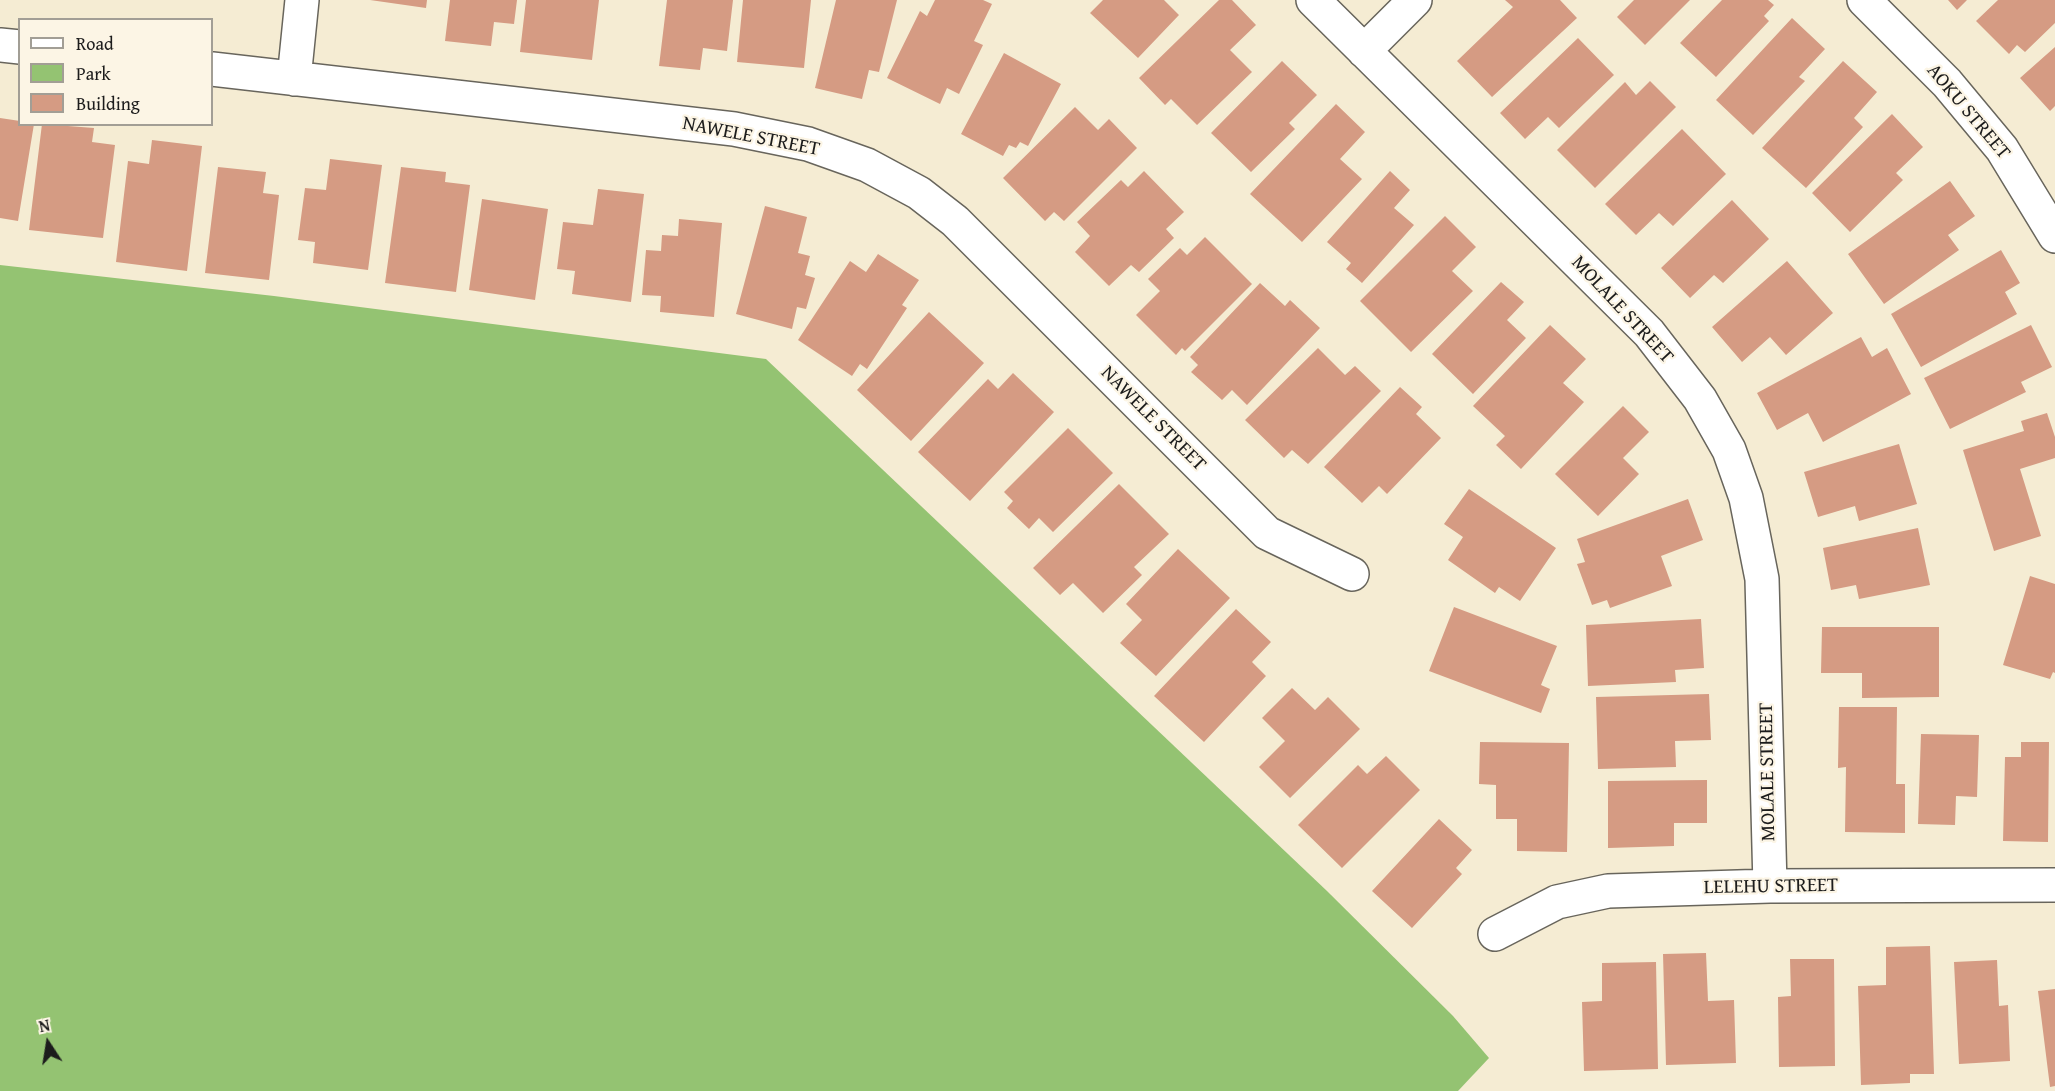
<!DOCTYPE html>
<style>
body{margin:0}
#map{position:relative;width:2055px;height:1091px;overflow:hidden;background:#f5ecd3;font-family:"Gentium Book Plus",serif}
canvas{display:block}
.legend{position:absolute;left:18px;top:18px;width:195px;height:108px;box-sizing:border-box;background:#fcf5e5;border:2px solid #a29e95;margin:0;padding:8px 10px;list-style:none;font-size:18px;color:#1c1c1c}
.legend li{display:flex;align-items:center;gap:12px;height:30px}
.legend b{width:30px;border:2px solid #a29e95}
.north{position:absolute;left:18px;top:1013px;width:60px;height:60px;-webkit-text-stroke:4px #fcf5e5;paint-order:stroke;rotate:348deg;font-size:16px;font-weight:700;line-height:24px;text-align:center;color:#1c1c1c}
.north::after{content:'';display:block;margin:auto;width:21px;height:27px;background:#1c1c1c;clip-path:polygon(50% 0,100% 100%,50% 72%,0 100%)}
</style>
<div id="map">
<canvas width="2055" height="1091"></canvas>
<ul class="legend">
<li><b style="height:8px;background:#fff"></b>Road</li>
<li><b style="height:16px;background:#94c372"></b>Park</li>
<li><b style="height:16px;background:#d59b83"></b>Building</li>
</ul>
<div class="north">N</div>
</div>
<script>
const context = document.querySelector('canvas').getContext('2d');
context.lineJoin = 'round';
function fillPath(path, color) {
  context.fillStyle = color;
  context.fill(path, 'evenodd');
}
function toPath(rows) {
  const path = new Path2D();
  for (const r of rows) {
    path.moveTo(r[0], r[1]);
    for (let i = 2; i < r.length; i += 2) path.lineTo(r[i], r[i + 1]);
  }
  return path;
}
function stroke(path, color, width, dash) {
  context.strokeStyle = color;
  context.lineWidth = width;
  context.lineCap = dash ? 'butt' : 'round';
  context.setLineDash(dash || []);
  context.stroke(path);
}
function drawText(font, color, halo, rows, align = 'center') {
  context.font = font + ' "Gentium Book Plus",serif';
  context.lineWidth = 4.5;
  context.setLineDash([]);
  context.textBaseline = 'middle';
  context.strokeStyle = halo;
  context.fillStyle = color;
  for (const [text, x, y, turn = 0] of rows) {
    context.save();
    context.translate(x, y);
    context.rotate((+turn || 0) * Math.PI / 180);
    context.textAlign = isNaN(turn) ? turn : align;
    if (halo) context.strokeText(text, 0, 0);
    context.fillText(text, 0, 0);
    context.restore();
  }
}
fillPath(toPath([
 [0,265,274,296,766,359,1327,891,1453,1016,1489,1058,1458,1091,0,1091]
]), '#94c372');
fillPath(toPath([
 [370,0,427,0,426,8],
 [450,0,517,0,514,24,494,22,491,46,445,41],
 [526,0,599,0,592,60,520,52],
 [667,0,733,0,727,51,703,48,700,70,659,66],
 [743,0,811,0,804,68,737,62],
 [836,0,897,0,879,72,869,70,862,99,815,88],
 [935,0,983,0,992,4,974,41,983,45,959,94,947,88,940,104,887,78,920,11,927,16],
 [1103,0,1164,0,1179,15,1138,58,1090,13],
 [1219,0,1232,0,1256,25,1230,50,1252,72,1197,125,1171,99,1165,105,1139,78],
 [1505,0,1560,0,1577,18,1492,97,1457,61,1513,7],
 [1634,0,1690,0,1645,45,1617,17],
 [1722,0,1768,0,1774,5,1764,16,1769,21,1716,77,1680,43],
 [1948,0,1967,0,1957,10],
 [1998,0,2055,0,2055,23,2025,52,2017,45,2009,54,1976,21],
 [1792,18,1825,49,1799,77,1805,81,1753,135,1716,100],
 [1578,38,1614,75,1559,128,1548,117,1525,139,1500,113],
 [2055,47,2055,106,2050,111,2020,78],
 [1004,53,1061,84,1028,146,1020,142,1016,148,1009,145,1003,156,961,134],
 [1282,61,1317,95,1289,123,1295,129,1251,172,1211,133],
 [1843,61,1877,92,1854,118,1863,127,1806,188,1762,148],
 [1650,81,1676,107,1595,188,1557,150,1625,82,1636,95],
 [1336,104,1365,132,1340,159,1362,179,1302,242,1250,194],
 [1075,107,1098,130,1109,119,1137,148,1064,221,1054,212,1045,221,1003,178],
 [1892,114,1923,147,1896,173,1903,180,1850,232,1812,193],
 [0,118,20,121,20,124,34,124,18,221,0,218],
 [42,124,94,128,92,142,115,145,103,238,29,230],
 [1682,129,1726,174,1673,226,1659,213,1636,235,1605,204],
 [152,140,202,146,187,271,116,262,128,161,149,164],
 [330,159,382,165,368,270,313,263,315,242,298,240,305,188,326,190],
 [218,167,266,172,263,193,279,195,269,280,205,273],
 [401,167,446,172,445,182,470,185,456,292,385,283],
 [1144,171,1184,212,1166,229,1174,238,1139,272,1131,265,1109,286,1075,252,1090,236,1077,222,1121,180,1128,187],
 [1390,171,1410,190,1394,208,1414,225,1362,283,1346,269,1351,263,1327,242],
 [1950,181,1975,216,1948,235,1959,250,1884,304,1848,254],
 [598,189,644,194,631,302,572,294,575,271,557,269,563,222,593,225],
 [482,199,548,209,535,300,469,290],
 [1732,200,1769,239,1723,283,1714,275,1690,298,1661,268],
 [765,206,807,217,798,253,810,256,805,275,815,278,806,309,797,307,792,329,736,314],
 [1445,216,1476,247,1452,271,1473,291,1411,352,1360,301],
 [679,219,722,223,714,317,660,312,661,296,642,295,646,250,661,251,662,235,678,236],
 [1205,237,1252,284,1185,351,1182,348,1176,355,1136,315,1160,291,1148,279,1180,248,1187,255],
 [2001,250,2020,283,2005,292,2017,314,1921,367,1891,314],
 [878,254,919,280,902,305,907,308,867,369,860,364,852,376,798,340,850,261,866,272],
 [1787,261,1833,313,1786,355,1770,337,1742,362,1712,327],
 [1501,282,1524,302,1507,320,1526,338,1473,394,1432,354],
 [1260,283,1285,306,1290,300,1320,328,1247,405,1232,390,1222,400,1191,372,1198,365,1190,357],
 [929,312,984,363,911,441,857,390],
 [1550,325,1586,359,1563,383,1584,402,1521,469,1496,445,1505,436,1473,406],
 [2031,325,2052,367,2021,382,2026,392,1950,429,1924,378],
 [1861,337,1872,357,1887,348,1911,394,1823,442,1808,413,1777,430,1757,393],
 [1318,348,1345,375,1355,366,1381,391,1308,464,1292,450,1284,458,1245,420],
 [1013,373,1054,412,970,501,918,452,988,379,998,389],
 [1400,387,1422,407,1416,414,1441,438,1387,494,1379,486,1362,503,1324,467],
 [1623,406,1649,432,1623,458,1639,474,1598,516,1555,474],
 [2047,413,2055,437,2055,458,2020,469,2041,536,1994,551,1963,450,2024,431,2021,421],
 [1068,428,1113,473,1053,532,1039,518,1029,529,1007,508,1013,501,1004,492],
 [1899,444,1917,504,1859,521,1855,506,1818,517,1804,472],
 [1119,484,1169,534,1134,567,1142,575,1103,613,1073,583,1060,595,1033,568],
 [1469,489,1556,548,1520,601,1499,587,1495,593,1448,560,1463,537,1444,524],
 [1688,499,1703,540,1661,556,1672,586,1610,608,1607,600,1592,605,1577,564,1585,562,1577,539],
 [1918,528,1930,585,1859,599,1856,585,1831,590,1823,548],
 [1178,549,1230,598,1156,676,1120,643,1142,620,1126,604],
 [2030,576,2055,584,2055,673,2053,672,2050,679,2003,665],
 [1454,607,1557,646,1541,685,1550,689,1541,713,1429,671],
 [1236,609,1271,642,1252,662,1266,676,1204,742,1154,696],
 [1701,619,1704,668,1675,670,1676,682,1588,686,1586,625],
 [1822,627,1939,627,1939,697,1862,698,1862,673,1821,673],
 [1292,688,1315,710,1328,697,1360,729,1290,798,1259,767,1285,741,1262,718],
 [1709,694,1711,740,1675,741,1676,767,1598,769,1596,697],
 [1839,707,1897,707,1896,784,1905,784,1905,833,1845,832,1846,767,1838,768],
 [1921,734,1979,735,1977,797,1956,796,1955,825,1918,824],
 [1480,742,1569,743,1567,852,1517,851,1517,819,1496,819,1496,785,1479,784],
 [2021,742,2049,742,2048,842,2003,841,2005,757,2021,757],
 [1386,756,1420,790,1342,868,1298,825,1358,765,1367,774],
 [1707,780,1707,823,1674,823,1674,846,1608,848,1608,781],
 [1439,819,1472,850,1456,868,1462,874,1412,928,1372,891],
 [1930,946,1934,1074,1910,1074,1910,1083,1861,1085,1858,986,1886,985,1886,947],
 [1706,953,1708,1001,1734,1000,1736,1063,1666,1065,1663,954],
 [1790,959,1834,959,1835,1066,1779,1067,1778,997,1791,996],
 [1997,960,1999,1006,2008,1005,2010,1061,1959,1064,1954,962],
 [1656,962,1658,1069,1584,1071,1582,1002,1602,1001,1602,963],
 [2055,989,2055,1086,2050,1087,2038,991]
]), '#d59b83');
const minor = toPath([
 [1313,0,1649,333,1700,399,1729,450,1746,498,1762,579,1770,886],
 [1864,0,1947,83,2002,149,2055,236],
 [0,45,20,47],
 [1364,51,1415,0],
 [212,69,734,129,808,144,867,165,919,193,955,221,1267,533,1352,574],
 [294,79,302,0],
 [1495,934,1557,902,1608,891,1770,886,2055,885]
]);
stroke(minor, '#68655c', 36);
stroke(minor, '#fff', 33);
drawText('20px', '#1c1c1c', '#fcf5e5', [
 ["AOKU STREET",1968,112,50],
 ["NAWELE STREET",751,137,11],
 ["MOLALE STREET",1622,310,47],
 ["NAWELE STREET",1153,419,45],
 ["MOLALE STREET",1768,772,-91],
 ["LELEHU STREET",1771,887,-1]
]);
</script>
